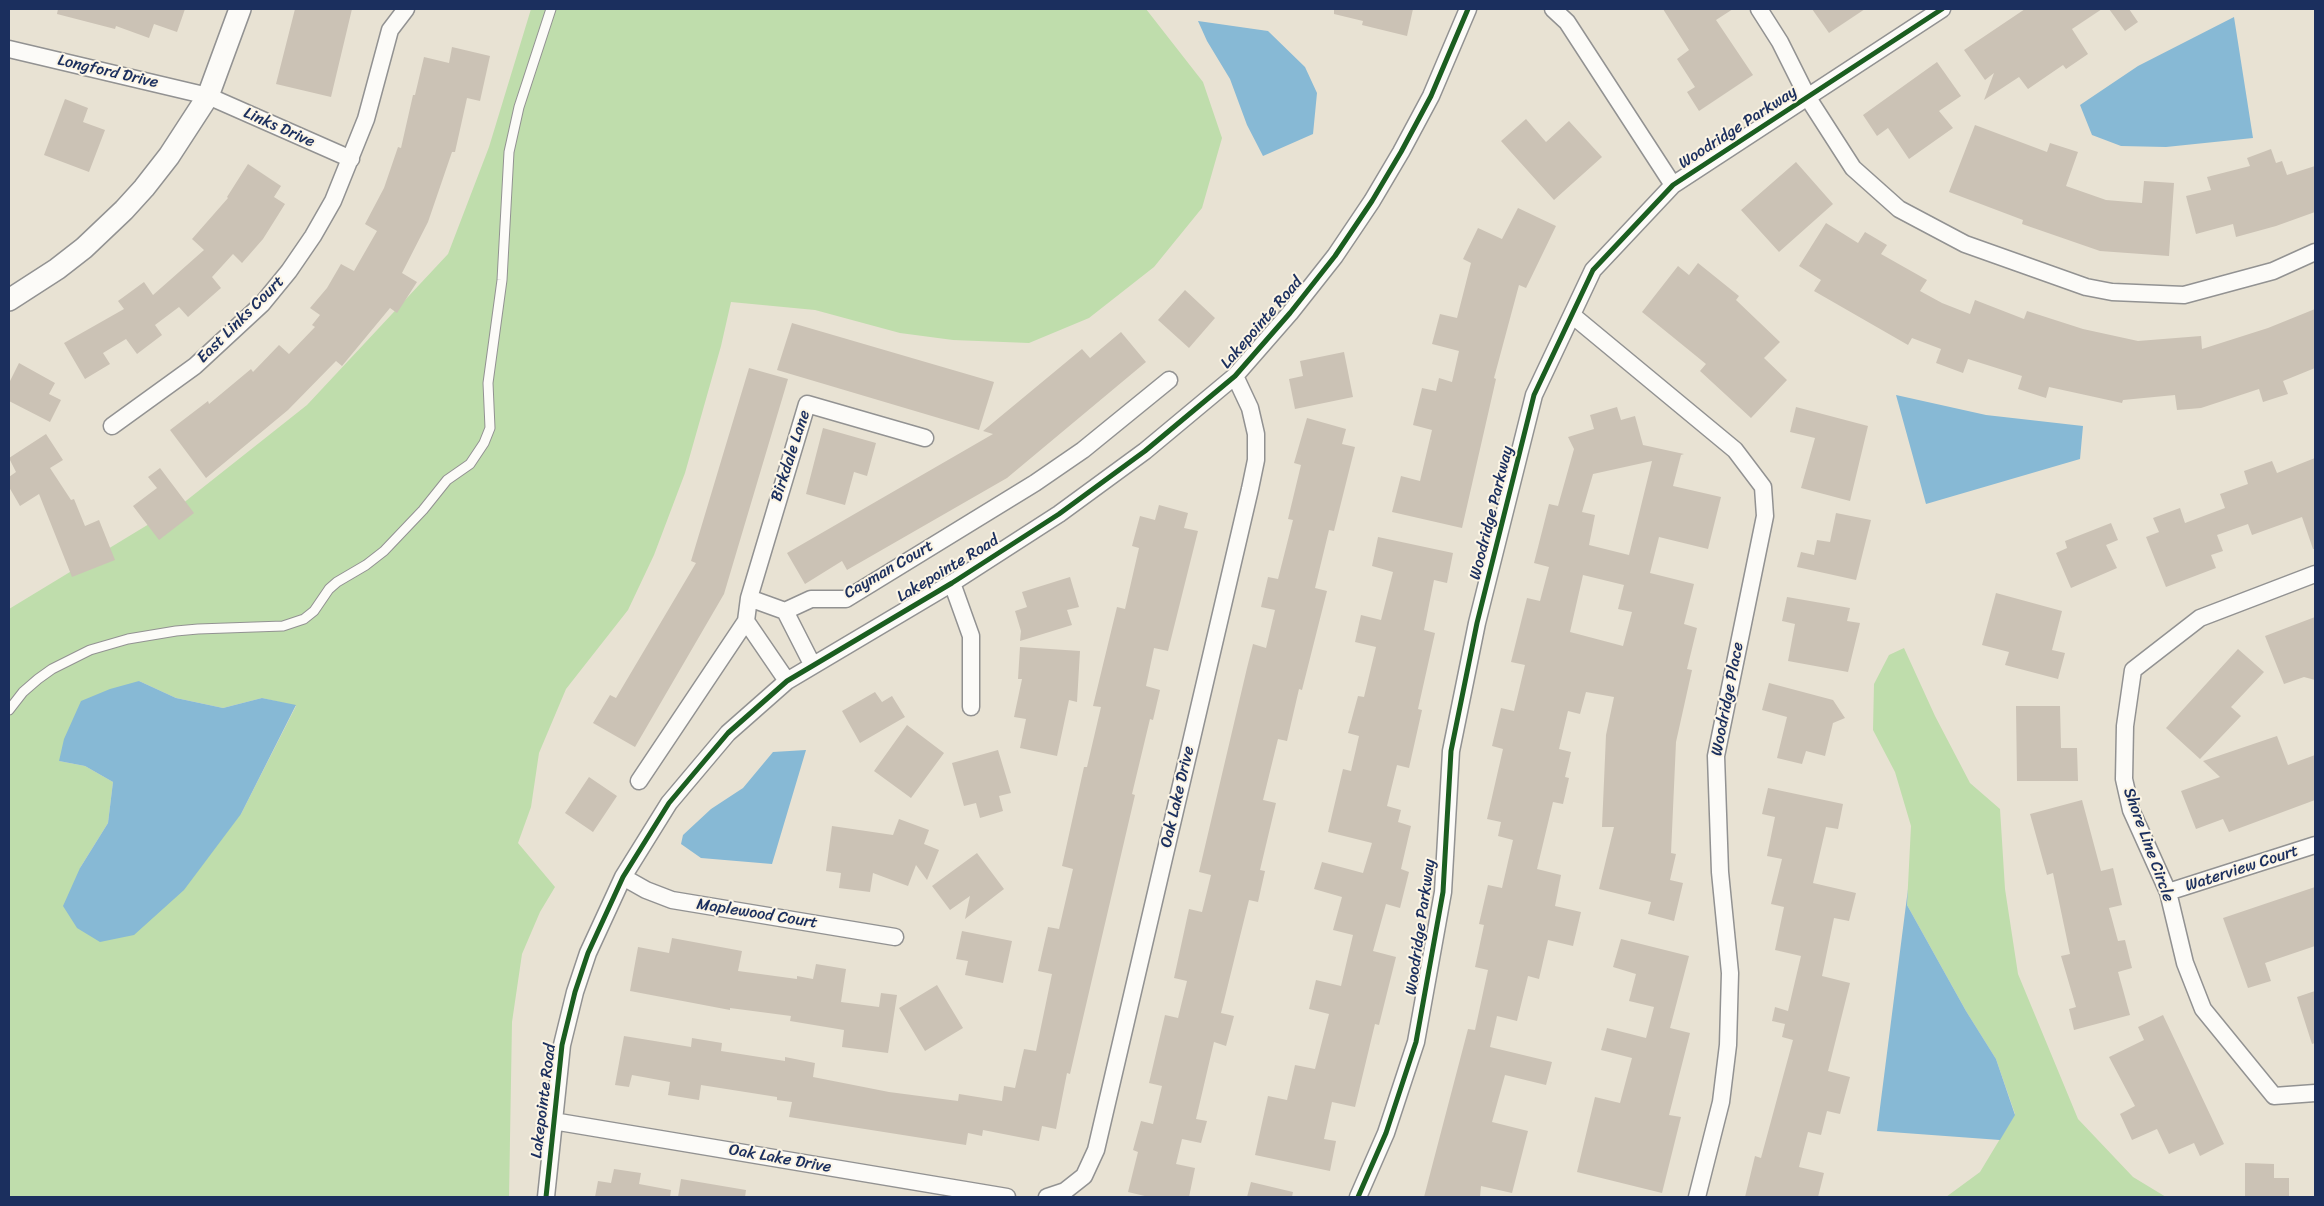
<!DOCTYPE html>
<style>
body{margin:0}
#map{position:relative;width:2324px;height:1206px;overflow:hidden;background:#e8e2d3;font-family:Sriracha,sans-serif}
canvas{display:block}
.frame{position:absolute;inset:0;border:10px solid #1b2f5e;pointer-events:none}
</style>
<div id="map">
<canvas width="2324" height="1206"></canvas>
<div class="frame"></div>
</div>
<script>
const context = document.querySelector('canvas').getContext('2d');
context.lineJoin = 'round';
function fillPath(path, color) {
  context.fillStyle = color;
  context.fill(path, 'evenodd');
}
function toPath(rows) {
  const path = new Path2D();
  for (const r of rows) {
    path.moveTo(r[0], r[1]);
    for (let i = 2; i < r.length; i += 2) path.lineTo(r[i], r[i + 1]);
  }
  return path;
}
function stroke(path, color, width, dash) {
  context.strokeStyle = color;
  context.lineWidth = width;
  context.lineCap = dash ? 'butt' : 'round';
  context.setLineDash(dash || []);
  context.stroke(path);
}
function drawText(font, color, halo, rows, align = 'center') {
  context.font = font + ' Sriracha,sans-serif';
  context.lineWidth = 4;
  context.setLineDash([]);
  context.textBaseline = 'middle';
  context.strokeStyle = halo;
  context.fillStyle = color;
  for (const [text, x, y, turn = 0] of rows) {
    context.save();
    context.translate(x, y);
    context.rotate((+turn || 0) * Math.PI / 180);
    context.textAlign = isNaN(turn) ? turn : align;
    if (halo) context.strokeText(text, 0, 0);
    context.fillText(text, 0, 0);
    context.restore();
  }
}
fillPath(toPath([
 [531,9,1146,9,1203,82,1222,138,1202,208,1154,267,1089,318,1029,343,953,340,900,333,815,310,731,302,721,346,685,473,654,555,628,610,566,689,539,753,531,807,518,843,555,887,540,912,522,954,512,1022,509,1197,9,1197,9,609,182,504,307,405,448,254,489,147],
 [139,681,176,698,223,708,262,698,296,706,241,814,80,868,108,823,113,782,85,766,59,761],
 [1904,648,1935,716,1970,783,2000,809,2005,889,2018,974,2078,1119,2133,1177,2166,1197,1946,1197,1980,1172,2015,1114,1996,1059,1966,1011,1907,905,1911,826,1895,772,1873,730,1874,684,1889,655]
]), '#bfddac');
fillPath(toPath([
 [2234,17,2253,138,2166,147,2121,146,2092,135,2080,105,2138,66],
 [1198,21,1268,31,1305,67,1317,93,1313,134,1263,156,1247,125,1230,79,1207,41],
 [1896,395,1986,415,2083,426,2080,459,1926,504],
 [139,681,176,698,223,708,262,698,296,705,241,814,184,890,134,935,100,942,77,928,63,906,80,868,108,823,113,782,85,766,59,761,64,739,81,701,110,689],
 [806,750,772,864,701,858,681,844,683,835,711,809,743,788,773,752],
 [1908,889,1907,905,1966,1011,1996,1059,2015,1115,2000,1140,1877,1131]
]), '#87b9d5');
fillPath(toPath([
 [58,9,185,9,177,32,154,24,149,38,116,26,115,29,57,14],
 [295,9,352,9,331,97,276,84],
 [1334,9,1413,9,1407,36,1362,25,1363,21,1334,14],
 [1663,9,1733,9,1716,20,1753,75,1699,111,1687,92,1695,87,1677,59,1689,50],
 [1812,9,1865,9,1829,33],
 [2025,9,2102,9,2072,29,2088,54,2066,69,2063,65,2028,89,2019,77,1984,100,1994,73,1985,80,1964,50],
 [2109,9,2129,9,2138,22,2125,31],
 [452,47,490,56,480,101,467,98,455,152,452,152,428,222,402,273,417,282,397,313,390,308,342,366,336,361,288,410,206,478,170,430,208,401,209,404,251,369,253,372,279,345,289,354,315,327,312,325,320,315,310,308,327,288,341,264,354,271,377,231,365,224,384,188,398,147,401,148,413,95,415,95,424,57,449,63],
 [1937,62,1961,96,1939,111,1953,128,1909,159,1888,128,1877,136,1863,115],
 [65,99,88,108,83,122,105,130,89,172,44,155],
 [1526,119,1546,142,1569,121,1602,157,1554,200,1501,141],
 [1975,125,2047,152,2050,143,2078,152,2066,186,2106,200,2142,203,2144,181,2174,183,2169,256,2100,251,2022,224,2023,220,1949,192],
 [2271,149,2276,163,2282,161,2287,175,2315,166,2315,212,2276,226,2236,237,2233,224,2196,234,2186,196,2211,190,2207,177,2250,166,2247,158],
 [1796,162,1833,204,1779,252,1741,210],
 [248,164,281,186,274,197,285,204,263,239,242,263,233,254,212,277,221,288,188,317,179,307,155,325,162,335,137,354,126,339,103,353,110,364,85,379,64,343,124,309,118,301,144,282,153,295,204,250,192,239,228,198,227,197],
 [1518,208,1556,226,1526,288,1519,285,1494,378,1496,379,1462,528,1392,512,1401,476,1420,481,1432,430,1413,425,1422,388,1436,391,1439,378,1452,382,1459,351,1432,344,1440,314,1457,318,1471,263,1463,259,1478,228,1502,239],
 [1826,223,1858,243,1865,232,1887,245,1881,254,1927,280,1920,291,1942,303,1970,314,1975,300,2024,319,2027,311,2083,329,2138,341,2201,336,2202,349,2268,328,2315,309,2315,368,2283,381,2288,394,2263,402,2259,389,2201,408,2177,410,2175,395,2123,400,2122,403,2049,387,2046,398,2018,389,2022,376,1968,359,1963,373,1936,363,1941,349,1912,338,1908,345,1814,291,1821,280,1799,266],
 [1698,263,1739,296,1736,300,1780,342,1764,358,1787,380,1751,418,1700,371,1706,364,1642,312,1678,266,1689,275],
 [1185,290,1215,318,1189,348,1158,320],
 [792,323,994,382,979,430,777,370],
 [1121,332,1146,362,1007,478,847,570,842,561,805,584,787,553,993,434,983,431,1082,349,1090,358],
 [1344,352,1353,397,1295,409,1289,379,1303,376,1300,361],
 [19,363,55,383,49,394,61,400,50,422,9,401,9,383],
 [749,368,788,379,724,594,635,747,593,723,610,695,616,698,696,563,691,561],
 [1617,407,1621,420,1635,416,1643,445,1684,454,1681,455,1673,486,1721,497,1708,549,1659,537,1650,573,1694,584,1684,624,1697,628,1687,669,1692,670,1676,742,1671,853,1676,854,1670,880,1683,883,1674,921,1648,914,1651,902,1599,889,1614,827,1602,827,1606,735,1614,697,1586,692,1580,714,1568,711,1559,749,1571,752,1565,777,1569,778,1563,804,1553,802,1537,869,1561,875,1555,906,1581,912,1573,946,1548,940,1539,979,1528,976,1517,1021,1497,1016,1490,1047,1552,1062,1546,1085,1505,1075,1492,1122,1528,1131,1512,1193,1481,1186,1480,1197,1424,1197,1468,1029,1475,1030,1488,970,1475,967,1484,925,1479,924,1488,885,1502,888,1513,840,1498,836,1501,822,1487,819,1503,749,1492,746,1501,708,1514,711,1525,665,1511,662,1527,598,1540,601,1549,567,1534,563,1549,504,1558,506,1574,449,1568,437,1594,429,1590,415],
 [1652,461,1629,555,1589,545,1595,515,1582,512,1593,474],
 [1583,575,1624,585,1618,609,1632,612,1623,646,1570,632],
 [1796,407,1868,426,1850,501,1801,488,1815,438,1790,432],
 [1307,418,1346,429,1342,444,1355,447,1334,531,1329,530,1315,588,1327,591,1302,690,1299,689,1287,741,1278,739,1263,800,1276,803,1260,870,1265,871,1258,902,1249,900,1221,1013,1234,1016,1226,1046,1214,1042,1196,1119,1207,1121,1201,1143,1182,1139,1176,1164,1195,1168,1189,1197,1149,1197,1128,1192,1138,1152,1133,1150,1141,1121,1153,1124,1162,1086,1149,1083,1165,1015,1178,1018,1187,981,1174,978,1189,909,1202,912,1211,875,1199,872,1247,668,1253,644,1266,648,1275,610,1261,607,1268,577,1278,579,1293,520,1288,519,1301,465,1294,463],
 [823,428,876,443,867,476,854,472,845,505,806,494],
 [46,434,63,460,50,468,71,500,74,499,85,526,99,520,115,560,72,577,39,494,20,506,9,487,9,477,16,472,9,458],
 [2315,458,2315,549,2313,549,2302,517,2252,535,2248,524,2217,535,2223,551,2211,555,2216,568,2166,587,2146,537,2159,532,2153,518,2180,508,2185,523,2225,508,2220,494,2248,484,2244,471,2272,461,2277,473],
 [160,468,194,513,159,540,133,506,157,488,148,477],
 [1159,505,1188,513,1184,528,1198,531,1168,651,1154,648,1146,686,1160,690,1153,720,1150,719,1132,794,1135,795,1079,1035,1070,1074,1067,1073,1056,1129,1042,1126,1039,1141,983,1130,982,1136,968,1133,966,1145,789,1117,792,1102,777,1100,777,1097,701,1085,699,1100,668,1095,670,1082,632,1075,629,1087,615,1085,624,1036,691,1047,692,1038,722,1043,721,1051,785,1061,785,1057,815,1063,813,1077,889,1092,958,1101,959,1094,1002,1101,1004,1086,1015,1088,1024,1049,1036,1051,1052,974,1038,971,1048,927,1059,929,1073,869,1062,866,1084,767,1087,767,1101,707,1093,706,1117,607,1125,609,1139,548,1132,546,1140,516,1155,520],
 [1836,513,1871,520,1856,580,1797,567,1801,552,1814,555,1817,540,1830,542],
 [2111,523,2118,540,2106,545,2117,568,2071,588,2056,553,2067,548,2065,541],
 [1378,537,1453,553,1447,583,1434,580,1424,630,1435,633,1418,709,1422,710,1409,768,1397,765,1387,806,1401,810,1398,822,1411,826,1401,869,1409,872,1400,908,1386,904,1373,951,1396,957,1379,1025,1375,1024,1355,1107,1332,1102,1324,1139,1336,1141,1330,1171,1255,1155,1268,1096,1287,1100,1295,1065,1315,1069,1329,1014,1309,1009,1316,980,1341,986,1353,935,1333,930,1342,897,1314,889,1322,862,1363,873,1372,843,1328,832,1343,769,1351,771,1359,736,1348,733,1358,696,1364,697,1376,647,1355,642,1361,615,1381,620,1393,572,1372,566],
 [1070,577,1079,607,1067,610,1072,625,1020,641,1021,631,1015,611,1027,607,1022,592],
 [1996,593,2062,611,2052,650,2065,653,2058,679,2005,665,2009,652,1982,645],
 [1787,597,1850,608,1847,621,1860,623,1848,672,1788,661,1795,624,1782,621],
 [2315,617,2315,680,2304,677,2284,684,2265,636],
 [1020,647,1080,651,1077,702,1069,700,1057,756,1020,748,1026,719,1014,717,1022,679,1018,679],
 [2238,649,2264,672,2231,707,2241,716,2200,759,2166,728],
 [1769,683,1833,700,1845,718,1833,723,1825,756,1806,751,1802,764,1777,758,1787,717,1762,710],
 [875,692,882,702,892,696,905,717,860,743,842,711],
 [2016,706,2060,706,2061,748,2077,748,2078,781,2017,781],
 [907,725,944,753,911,798,874,771],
 [2277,736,2288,765,2315,755,2315,800,2229,832,2223,819,2196,829,2181,791,2220,777,2203,761],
 [998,750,1011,793,999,796,1003,811,980,818,976,803,964,806,952,763],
 [589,777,617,796,593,832,565,813],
 [1768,788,1843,804,1838,829,1826,827,1813,883,1856,893,1849,921,1834,918,1822,976,1850,983,1828,1071,1850,1077,1840,1114,1827,1111,1821,1135,1808,1132,1799,1167,1824,1173,1818,1197,1745,1197,1755,1156,1761,1158,1793,1040,1782,1037,1785,1024,1772,1021,1775,1007,1788,1011,1801,956,1775,950,1784,907,1771,904,1782,859,1767,856,1775,817,1762,814],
 [2082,800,2101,871,2113,868,2122,905,2109,908,2118,941,2125,940,2132,968,2118,972,2130,1015,2074,1030,2069,1009,2076,1007,2061,956,2070,954,2053,873,2047,875,2030,814],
 [899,819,929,830,924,844,939,850,927,880,916,865,908,886,873,873,870,892,839,888,841,873,826,871,832,826,893,835],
 [977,853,1004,889,965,919,970,896,950,910,932,886],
 [2315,887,2315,946,2265,963,2271,981,2248,988,2223,918],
 [962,931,1012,941,1003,983,965,975,968,961,956,959],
 [672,938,742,951,738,971,797,979,797,976,813,979,816,964,846,969,841,1002,879,1007,881,993,897,995,888,1053,842,1047,844,1030,790,1021,791,1016,730,1008,730,1010,630,991,638,947,669,953],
 [1621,939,1689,956,1670,1028,1690,1033,1669,1115,1681,1117,1662,1193,1577,1172,1595,1097,1620,1103,1632,1058,1601,1050,1607,1028,1646,1038,1654,1007,1629,1001,1636,974,1613,967],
 [937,985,963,1028,925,1051,899,1008],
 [2315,991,2315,1043,2312,1044,2297,997],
 [2163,1015,2224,1144,2200,1156,2194,1143,2169,1154,2157,1129,2132,1140,2120,1114,2135,1106,2109,1057,2144,1040,2138,1027],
 [2245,1163,2274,1164,2274,1178,2289,1178,2289,1197,2245,1197],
 [614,1169,641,1173,639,1184,671,1190,670,1197,595,1197,598,1181,611,1183],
 [681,1179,746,1190,745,1197,678,1197],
 [1251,1182,1293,1192,1292,1197,1247,1197]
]), '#cbc2b5');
const service = toPath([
 [9,710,23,692,38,679,52,669,90,650,128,639,176,631,198,629,283,626,304,619,314,611,329,589,337,582,366,565,384,551,423,510,447,480,470,464,484,443,490,428,488,383,502,280,509,152,519,107,551,9]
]);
const minor = toPath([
 [1553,9,1567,22,1673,185],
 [1759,9,1780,42,1808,98,1853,168,1899,209,1965,244,2086,287,2112,292,2184,295,2273,271,2315,252],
 [9,49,208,96,351,159],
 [1572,315,1735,450,1763,487,1765,516,1716,756,1720,872,1730,973,1728,1045,1721,1102,1697,1197],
 [112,426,195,366,262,304,289,271,313,236,333,201,366,119,390,30,406,9],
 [2315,574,2200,618,2133,670,2125,726,2124,779,2131,810,2168,892,2185,963,2203,1009,2274,1096,2315,1093],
 [952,583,971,636,971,707],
 [749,598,807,404,925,438],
 [785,611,812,664],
 [746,621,787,681],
 [639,781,746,621,749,598,785,611,811,599,846,599,1035,483,1083,450,1169,380],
 [623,877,646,890,672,900,895,937],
 [2168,892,2315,845],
 [553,1121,1007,1197],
 [546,1197,562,1045,575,992,588,953,623,877,669,803,728,733,787,681,952,583,1059,514,1145,451,1235,376,1290,313,1335,256,1372,201,1401,152,1431,96,1468,9],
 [1047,1197,1065,1191,1084,1176,1096,1150,1250,489,1256,460,1256,434,1250,408,1235,376],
 [1358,1197,1386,1133,1416,1042,1443,892,1451,751,1477,623,1534,395,1593,270,1673,185,1942,9]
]);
const tertiary = toPath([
 [9,300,57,269,84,248,124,210,144,188,169,156,208,96,240,9]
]);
stroke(service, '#929292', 11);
stroke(minor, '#929292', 19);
stroke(tertiary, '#929292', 24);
stroke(service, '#fcfbf8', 9);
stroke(minor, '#fcfbf8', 16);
stroke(tertiary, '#fcfbf8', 21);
stroke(toPath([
 [546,1197,562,1045,575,992,588,953,623,877,669,803,728,733,787,681,952,583,1059,514,1145,451,1235,376,1290,313,1335,256,1372,201,1401,152,1431,96,1468,9],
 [1358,1197,1386,1133,1416,1042,1443,892,1451,751,1477,623,1534,395,1593,270,1673,185,1942,9]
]), '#1b5e20', 5);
drawText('16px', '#1b2f5e', '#fcf5e5', [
 ["Longford Drive",108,72,13],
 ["Links Drive",279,128,24],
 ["Woodridge Parkway",1738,128,-33],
 ["East Links Court",241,320,-45],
 ["Lakepointe Road",1262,323,-49],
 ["Birkdale Lane",791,456,-72],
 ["Woodridge Parkway",1492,513,-76],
 ["Lakepointe Road",948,569,-31],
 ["Cayman Court",889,570,-30],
 ["Woodridge Place",1728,699,-79],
 ["Oak Lake Drive",1178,797,-77],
 ["Shore Line Circle",2148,845,70],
 ["Waterview Court",2242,869,-18],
 ["Maplewood Court",757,914,9],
 ["Woodridge Parkway",1421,927,-82],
 ["Lakepointe Road",544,1101,-83],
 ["Oak Lake Drive",780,1159,10]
]);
</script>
